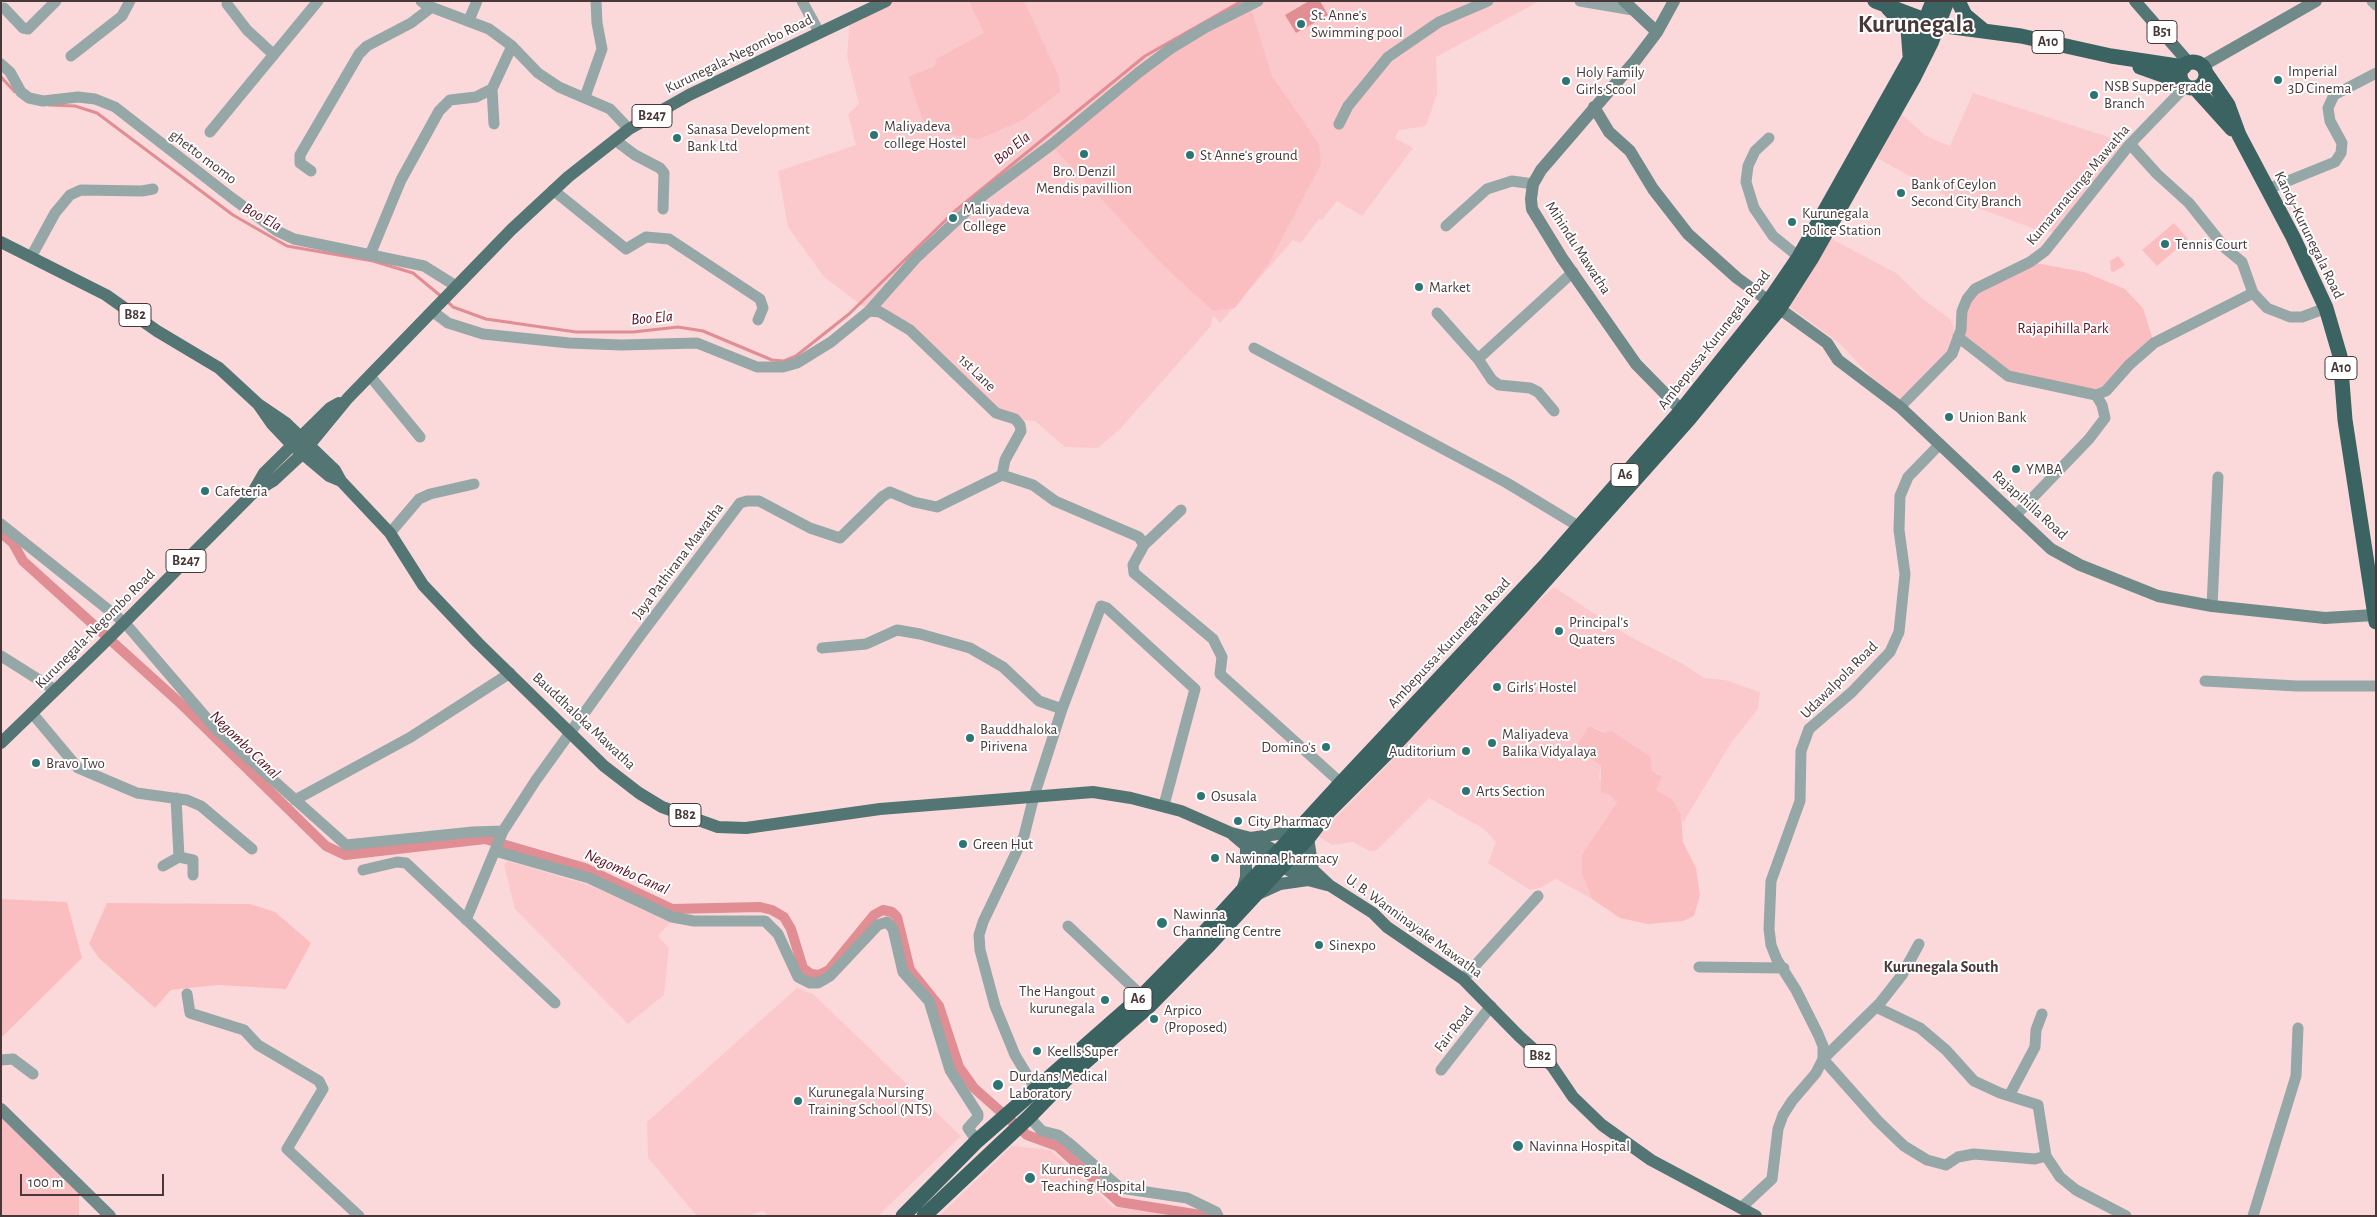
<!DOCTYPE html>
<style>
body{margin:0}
#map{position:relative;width:2377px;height:1217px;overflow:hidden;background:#fbd9db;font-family:"Alegreya Sans",sans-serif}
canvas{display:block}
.frame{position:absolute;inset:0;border:2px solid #483839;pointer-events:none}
.scale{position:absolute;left:20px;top:1174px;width:144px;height:22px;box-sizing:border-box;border:2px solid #483839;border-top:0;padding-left:6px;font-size:15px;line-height:18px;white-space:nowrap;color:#483839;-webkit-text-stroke:4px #fff;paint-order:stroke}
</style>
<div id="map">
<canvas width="2377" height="1217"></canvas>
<div class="frame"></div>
<div class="scale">100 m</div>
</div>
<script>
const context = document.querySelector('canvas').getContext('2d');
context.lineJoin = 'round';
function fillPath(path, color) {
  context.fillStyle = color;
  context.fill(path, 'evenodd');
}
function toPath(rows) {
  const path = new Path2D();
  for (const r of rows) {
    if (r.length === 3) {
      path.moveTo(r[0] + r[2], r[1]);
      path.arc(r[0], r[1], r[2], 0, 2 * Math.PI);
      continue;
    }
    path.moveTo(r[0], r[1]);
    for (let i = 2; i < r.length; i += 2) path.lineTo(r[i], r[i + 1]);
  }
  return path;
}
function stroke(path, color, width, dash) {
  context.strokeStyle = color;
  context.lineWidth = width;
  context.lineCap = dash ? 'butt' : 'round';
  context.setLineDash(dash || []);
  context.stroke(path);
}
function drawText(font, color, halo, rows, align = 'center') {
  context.font = font + ' "Alegreya Sans",sans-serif';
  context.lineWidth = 4;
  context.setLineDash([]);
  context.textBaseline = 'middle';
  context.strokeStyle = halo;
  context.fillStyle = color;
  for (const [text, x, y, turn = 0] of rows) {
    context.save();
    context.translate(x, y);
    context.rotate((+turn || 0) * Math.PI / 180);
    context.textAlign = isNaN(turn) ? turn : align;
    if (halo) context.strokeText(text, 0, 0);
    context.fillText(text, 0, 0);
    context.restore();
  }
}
fillPath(toPath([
 [886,1,1258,1,1242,13,1266,1,1540,1,1436,57,1437,94,1426,126,1399,130,1395,138,1413,148,1362,216,1337,201,1322,220,1319,219,1301,243,1293,240,1220,323,1213,315,1211,326,1121,428,1098,448,1065,447,1035,421,1015,419,996,413,910,330,869,311,824,277,788,227,778,171,856,145,848,114,859,104,847,56,850,18],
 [1973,93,2130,144,2060,232,2040,231,1946,196,1875,157,1898,111,1926,136,1950,146],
 [1828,237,1896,273,1923,299,1950,319,1958,337,1952,354,1900,407,1839,343,1787,305],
 [1554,587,1627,635,1683,664,1704,678,1725,680,1760,692,1758,709,1731,743,1683,823,1681,814,1672,799,1656,790,1660,774,1652,771,1650,757,1611,732,1606,733,1594,727,1601,765,1599,778,1617,802,1600,828,1582,874,1592,899,1556,879,1540,888,1530,890,1488,863,1496,842,1484,829,1429,798,1377,850,1370,851,1353,842,1332,845,1318,836,1394,758,1452,691,1518,619],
 [508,861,589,885,671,922,658,936,669,948,664,995,628,1024,515,909,504,865],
 [797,988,813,994,961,1136,878,1216,768,1216,763,1211,747,1216,697,1216,648,1158,647,1122],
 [999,1077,1007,1086,998,1093,990,1084],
 [1012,1146,1050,1150,1113,1207,1191,1216,939,1216]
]), '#fbc9cc');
fillPath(toPath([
 [969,1,1024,1,1059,77,1060,92,1023,120,979,139,933,132,923,120,908,77,935,66,936,59,984,33],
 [1250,5,1272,76,1319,144,1321,164,1269,263,1235,308,1213,311,1162,264,1051,145,1138,73],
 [2174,223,2188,239,2157,266,2142,250],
 [2118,256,2125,265,2114,272,2111,271,2110,261],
 [2030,262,2084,272,2125,289,2143,308,2154,343,2106,391,2024,381,1958,337,1967,299],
 [1589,726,1605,733,1611,731,1651,757,1652,771,1662,776,1656,790,1672,799,1681,814,1683,842,1696,868,1700,895,1694,916,1683,921,1648,924,1620,918,1592,899,1582,874,1582,855,1617,802,1610,795,1601,792,1601,765,1575,748],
 [1,899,67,902,82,958,1,1038],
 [107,903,250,904,275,912,311,943,286,989,218,985,171,990,155,1008,99,958,89,944],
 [1,1117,79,1193,79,1216,1,1216]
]), '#fabec1');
fillPath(toPath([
 [1309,1,1320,1,1328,15,1296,33,1285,15]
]), '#e08d93');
stroke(toPath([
 [1,77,15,92],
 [49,105,75,106,97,113,233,215,287,246,373,261,413,273,442,297],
 [447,301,453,307,486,319,576,332,633,332,678,327,703,331,772,360,784,361,796,356,849,314,955,211,1145,56,1242,1]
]), '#e08d93', 3);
stroke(toPath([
 [1,533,13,543,23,561,179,702,326,846,345,855,485,839,585,868,672,909,760,907,772,910,784,917,791,929,803,968,811,974,819,975,829,970,874,915,883,910,892,912,897,917,910,970,939,1006,959,1067,974,1088,1027,1135,1057,1146,1119,1202,1207,1216]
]), '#e08d93', 10);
stroke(toPath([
 [421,1,426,5,489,29,512,46,538,73,559,87,610,109,629,129],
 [802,1,819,32],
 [1580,1,1633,10],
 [2372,1,2376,5],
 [227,4,247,30,273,54],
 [4,8,23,28,28,29,56,1],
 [469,20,477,1],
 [71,56,122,16,130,1],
 [1,64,10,72,21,92,29,98,43,101,78,97,95,99,115,107,232,198,277,231,294,239,424,266,456,286],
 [492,89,494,124],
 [585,97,602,49,597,23,596,1],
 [1339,124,1348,106,1388,57,1439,22,1488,1],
 [210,132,318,1],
 [1769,138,1755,151,1748,166,1746,182,1754,208,1773,236,1799,257],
 [615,140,635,155,660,168,664,173,663,209],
 [2130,144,2157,174,2189,203,2225,248,2242,262,2253,293],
 [311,171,300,163,300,155,359,54,367,46,411,23,432,7],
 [2268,189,2335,162,2341,153,2342,143,2330,121,2328,108,2334,95,2376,73],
 [553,190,626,249,646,237,669,239,760,299,763,308,758,320],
 [1446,226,1487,189,1512,181,1533,184],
 [370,255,401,180,439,111,450,100,476,97,492,89,512,46],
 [31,257,55,213,70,195,81,190,142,191,153,189],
 [432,311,448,323,483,334,569,343,621,345,697,343,757,367,783,367,797,363,831,342,869,311,916,258,985,194,1051,145,1138,73,1170,49,1206,27,1258,1],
 [869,311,880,312,910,330,996,413,1015,419,1020,425,1021,431,1005,460,1002,475],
 [1437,313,1478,359,1492,380,1499,385,1530,388,1538,392,1554,411],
 [1958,337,2008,376,2096,395,2106,391,2129,365,2154,343,2253,293,2267,308,2290,317,2302,317,2326,308],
 [1254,348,1507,483,1578,526],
 [1478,359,1573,272],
 [370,376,420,437],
 [1900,407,1952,354,1961,330,1962,311,1967,299,1975,289,2030,262,2045,251,2130,144,2186,86],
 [2015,516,2089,439,2105,418,2102,405,2096,395],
 [1,524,125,623,216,729,346,845,473,832,503,831],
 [390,533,419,499,430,494,474,484],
 [1144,545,1181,510],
 [2212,606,2218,477],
 [822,648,866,644,897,630,920,634,970,648,1003,667,1039,701,1062,709],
 [1,656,55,690],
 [2205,681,2297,686,2376,686],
 [32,713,78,768,137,793,187,800,201,806,252,849],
 [295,800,409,738,510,673],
 [495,851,589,878,672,917,694,921,765,921,778,934,798,977,810,983,818,983,830,976,878,925,887,922,893,929,903,972,929,1001,950,1070,978,1114,978,1117,968,1128,977,1141],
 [179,857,193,860,193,875],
 [163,866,179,857,176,798],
 [363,870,397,862,406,863,555,1003],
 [466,920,503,831,536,780,639,637,740,503,747,501,759,501,810,528,840,538,882,497,890,492,914,502,937,507,1002,475,1033,485,1055,501,1139,537,1144,545,1133,565,1134,573,1213,639,1222,657,1220,674,1341,783],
 [1068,926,1142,996],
 [1919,944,1902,975,1880,1003,1823,1059,1878,1121,1904,1146,1927,1160,1946,1165,1958,1157,1974,1154,2035,1159,2046,1156],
 [1699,967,1784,968],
 [1463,979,1538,896],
 [187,994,190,1013,244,1030,258,1045,319,1081,323,1089,287,1149,359,1216],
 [1876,1007,1920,1028,1946,1050,1974,1081,2000,1093,2038,1105,2046,1156,2060,1177,2076,1190,2126,1216],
 [1,1060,13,1059,33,1074],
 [1441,1070,1491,1006],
 [1035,1088,1015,1055,995,1006,980,950,979,935,983,922,1024,836,1034,796,1062,709,1101,606,1107,608,1195,689,1164,805],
 [2009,1096,2035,1047,2036,1030,2042,1014],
 [1029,1117,1042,1131,1058,1135,1070,1144,1120,1188,1187,1198,1216,1212,1218,1216],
 [1742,1207,1772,1179,1778,1129,1783,1115,1792,1101,1816,1073,1823,1059,1823,1046,1818,1034,1796,990,1777,960,1771,945,1769,929,1771,881,1800,801,1801,751,1809,729,1852,692,1890,652,1899,632,1905,574,1899,530,1900,496,1908,477,1940,444],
 [2253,1216,2296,1076,2298,1028]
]), '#95a7a7', 11);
stroke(toPath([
 [1624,1,1657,32],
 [1674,1,1657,32,1635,61,1541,170,1533,184,1531,199,1532,209,1562,258,1636,364,1688,417],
 [2202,66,2316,1],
 [1594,107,1609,132,1630,151,1653,189,1688,234,1737,278,1827,343,1838,360,1900,407,2051,549,2080,565,2158,596,2212,606,2325,618,2374,615],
 [1,1109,110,1216]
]), '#6f8a89', 12);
stroke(toPath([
 [2135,1,2189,63],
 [1,242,106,295,157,331,219,368,258,404,272,424,292,445,329,476,341,481],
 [258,404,286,423,335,470,341,481,390,533,423,585,478,643,604,766,639,793,662,807,718,827,746,828,880,809,1093,792,1131,798,1181,811,1231,833,1251,838,1313,870,1329,885,1373,913,1387,927,1463,979,1519,1036,1552,1066,1573,1097,1602,1125,1651,1160,1756,1216],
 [253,492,264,473,330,408,339,403],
 [1,743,102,645,252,494,273,481,302,454,348,398,511,230,568,177,629,129,689,95,886,1],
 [1233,835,1246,846,1274,863,1308,880,1327,885],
 [1251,838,1297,831],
 [1308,838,1313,870],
 [1242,891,1246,877,1246,846],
 [1258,894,1280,884,1308,880]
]), '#537574', 12);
stroke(toPath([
 [1875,1,1938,25,2021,36,2111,56,2184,67],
 [1958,1,1965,15,1983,30],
 [1888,8,1908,29,1910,55],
 [2193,75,13],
 [2140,67,2182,82],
 [2206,73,2228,105,2239,135,2293,237,2326,308,2340,356,2345,420,2376,622],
 [2195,88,2232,129],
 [903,1216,977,1141,1142,996,1201,936,1341,783,1545,566,1681,411,1769,301,1799,257,1909,61,1933,1],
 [924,1216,1029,1117,1069,1076,1150,1005,1209,945,1308,838,1327,813,1390,750,1519,610,1689,419,1779,309,1811,259,1914,77,1931,43,1947,1]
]), '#3a6362', 15);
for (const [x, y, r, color] of [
 [1301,24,5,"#2c7574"],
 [2278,80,5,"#2c7574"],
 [1566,81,5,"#2c7574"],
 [2094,95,5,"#2c7574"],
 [874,135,5,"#2c7574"],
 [677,138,5,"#2c7574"],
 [1084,154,5,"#2c7574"],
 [1190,155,5,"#2c7574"],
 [1901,193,5,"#2c7574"],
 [953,218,5,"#2c7574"],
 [1792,222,5,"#2c7574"],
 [2165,244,5,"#2c7574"],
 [1419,287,5,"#2c7574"],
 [1949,417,5,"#2c7574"],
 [2016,469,5,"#2c7574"],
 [205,491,5,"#2c7574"],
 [1559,631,5,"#2c7574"],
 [1497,687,5,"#2c7574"],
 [970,738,5,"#2c7574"],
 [1492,743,5,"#2c7574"],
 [1326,747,5,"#2c7574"],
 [1466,751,5,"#2c7574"],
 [36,763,5,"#2c7574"],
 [1466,791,5,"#2c7574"],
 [1201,796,5,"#2c7574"],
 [1238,821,5,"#2c7574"],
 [963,844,5,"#2c7574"],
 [1215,858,5,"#2c7574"],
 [1162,923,6,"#2c7574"],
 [1319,945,5,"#2c7574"],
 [1105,1000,5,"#2c7574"],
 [1154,1019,5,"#2c7574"],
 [1037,1051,5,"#2c7574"],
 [998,1085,6,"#2c7574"],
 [798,1101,5,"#2c7574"],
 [1518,1146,6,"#2c7574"],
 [1030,1178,6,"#2c7574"]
]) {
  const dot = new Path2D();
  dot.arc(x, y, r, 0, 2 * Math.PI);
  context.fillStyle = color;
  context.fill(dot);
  stroke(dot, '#fff', 2);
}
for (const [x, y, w] of [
 [2162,32,30],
 [2048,42,32],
 [652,116,40],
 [135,315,32],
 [2341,368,32],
 [1625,475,28],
 [186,561,40],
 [685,815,32],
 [1138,999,28],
 [1540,1056,32]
]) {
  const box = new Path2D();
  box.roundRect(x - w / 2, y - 11.5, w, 23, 4);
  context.fillStyle = '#fff';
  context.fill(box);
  stroke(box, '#483839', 1);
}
drawText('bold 14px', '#483839', null, [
 ["B51",2162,32],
 ["A10",2048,42],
 ["B247",652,116],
 ["B82",135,315],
 ["A10",2341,368],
 ["A6",1625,475],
 ["B247",186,561],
 ["B82",685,815],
 ["A6",1138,999],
 ["B82",1540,1056]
]);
drawText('15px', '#483839', '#fff', [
 ["St. Anne's",1311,15],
 ["Swimming pool",1311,32],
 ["Imperial",2288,71],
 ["3D Cinema",2288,88],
 ["Holy Family",1576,72],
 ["Girls Scool",1576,89],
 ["NSB Supper-grade",2104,86],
 ["Branch",2104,103],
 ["Maliyadeva",884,126],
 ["college Hostel",884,143],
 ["Sanasa Development",687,129],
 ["Bank Ltd",687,146],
 ["St Anne's ground",1200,155],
 ["Bro. Denzil",1084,171,"center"],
 ["Mendis pavillion",1084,188,"center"],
 ["Bank of Ceylon",1911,184],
 ["Second City Branch",1911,201],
 ["Maliyadeva",963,209],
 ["College",963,226],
 ["Kurunegala",1802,213],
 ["Police Station",1802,230],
 ["Tennis Court",2175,244],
 ["Market",1429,287],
 ["Union Bank",1959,417],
 ["YMBA",2026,469],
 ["Cafeteria",215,491],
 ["Principal's",1569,622],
 ["Quaters",1569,639],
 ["Girls' Hostel",1507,687],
 ["Bauddhaloka",980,729],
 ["Pirivena",980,746],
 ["Maliyadeva",1502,734],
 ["Balika Vidyalaya",1502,751],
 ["Domino's",1316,747,"right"],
 ["Auditorium",1456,751,"right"],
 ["Bravo Two",46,763],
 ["Arts Section",1476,791],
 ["Osusala",1211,796],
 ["City Pharmacy",1248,821],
 ["Green Hut",973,844],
 ["Nawinna Pharmacy",1225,858],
 ["Nawinna",1173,914],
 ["Channeling Centre",1173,931],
 ["Sinexpo",1329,945],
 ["The Hangout",1095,991,"right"],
 ["kurunegala",1095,1008,"right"],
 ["Arpico",1164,1010],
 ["(Proposed)",1164,1027],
 ["Keells Super",1047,1051],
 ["Durdans Medical",1009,1076],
 ["Laboratory",1009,1093],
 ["Kurunegala Nursing",808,1092],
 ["Training School (NTS)",808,1109],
 ["Navinna Hospital",1529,1146],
 ["Kurunegala",1041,1169],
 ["Teaching Hospital",1041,1186]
], 'left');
drawText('15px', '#483839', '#fff', [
 ["Kurunegala-Negombo Road",739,54,-26],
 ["ghetto momo",203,157,37],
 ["Kumaranatunga Mawatha",2078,185,-50],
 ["Kandy-Kurunegala Road",2309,235,64],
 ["Mihindu Mawatha",1578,248,57],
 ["Ambepussa-Kurunegala Road",1714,340,-52],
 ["1st Lane",977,373,44],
 ["Rajapihilla Road",2030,505,42],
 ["Jaya Pathirana Mawatha",678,561,-53],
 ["Kurunegala-Negombo Road",95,629,-45],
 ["Ambepussa-Kurunegala Road",1449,643,-47],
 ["Udawalpola Road",1839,680,-45],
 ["Bauddhaloka Mawatha",584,721,43],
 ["U. B. Wanninayake Mawatha",1414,926,36],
 ["Fair Road",1454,1029,-52]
]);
drawText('15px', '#5c1220', '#fff', [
 ["Rajapihilla Park",2063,328]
]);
drawText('italic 16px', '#580d1d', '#fff', [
 ["Boo Ela",1012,148,-39],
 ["Boo Ela",262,217,29],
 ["Boo Ela",652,318,-5],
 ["Negombo Canal",245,745,44],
 ["Negombo Canal",627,872,24]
]);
drawText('bold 16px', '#483839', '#fff', [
 ["Kurunegala South",1941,967]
]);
drawText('bold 25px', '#483839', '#fff', [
 ["Kurunegala",1916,24]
]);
</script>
